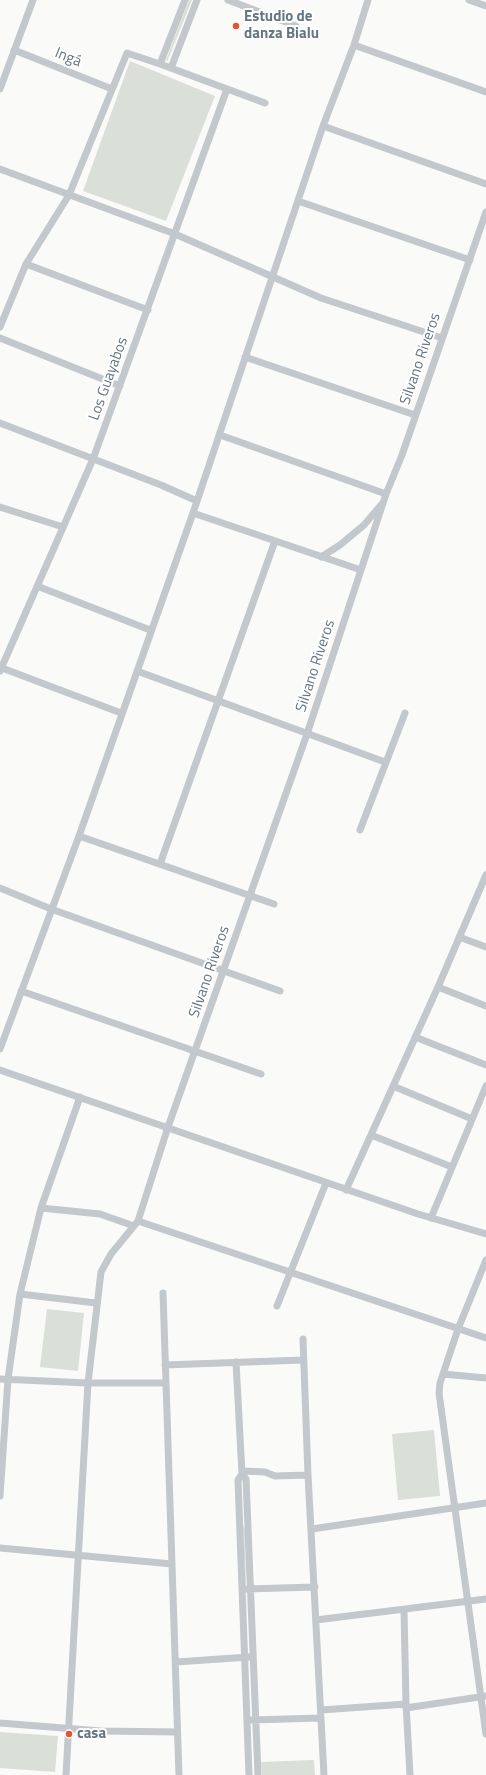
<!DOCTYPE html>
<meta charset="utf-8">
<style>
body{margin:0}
canvas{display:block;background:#fafaf8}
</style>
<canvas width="486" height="1775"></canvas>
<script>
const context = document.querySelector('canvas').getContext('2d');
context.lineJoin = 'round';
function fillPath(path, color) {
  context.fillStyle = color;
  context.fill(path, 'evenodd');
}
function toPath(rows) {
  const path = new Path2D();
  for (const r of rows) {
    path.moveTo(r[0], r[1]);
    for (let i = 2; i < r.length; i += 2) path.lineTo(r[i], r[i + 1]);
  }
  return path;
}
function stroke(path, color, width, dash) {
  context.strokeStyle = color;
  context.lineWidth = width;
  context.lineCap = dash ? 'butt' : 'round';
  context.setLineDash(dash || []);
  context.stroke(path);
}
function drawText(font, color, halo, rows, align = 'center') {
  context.font = font + ' "Titillium Web",sans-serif';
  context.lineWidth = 4;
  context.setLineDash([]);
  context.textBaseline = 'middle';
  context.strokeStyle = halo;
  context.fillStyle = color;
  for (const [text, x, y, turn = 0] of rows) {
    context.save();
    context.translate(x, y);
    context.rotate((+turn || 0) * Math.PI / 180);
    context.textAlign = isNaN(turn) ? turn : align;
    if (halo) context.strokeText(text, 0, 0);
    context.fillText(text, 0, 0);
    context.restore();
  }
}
fillPath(toPath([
 [189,0,192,0,167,62,166,60],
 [130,61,215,96,166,221,83,191],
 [47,1309,84,1313,78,1371,40,1367],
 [434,1430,440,1496,398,1500,392,1434],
 [243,1527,245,1528,246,1586,245,1586],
 [0,1732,58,1736,55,1772,0,1768],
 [314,1760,315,1775,262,1775,261,1762]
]), '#dadfd7');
stroke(toPath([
 [228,0,296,26],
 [469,0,486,6],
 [354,45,486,92],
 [14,50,112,89],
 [160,64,185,0],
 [171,68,197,0],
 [0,89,33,0],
 [323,126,486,184],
 [0,169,175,234,321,298,442,338],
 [298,201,470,260],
 [26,264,148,310],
 [0,327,26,264,69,195,127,53,160,64,265,103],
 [0,338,120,386],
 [245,357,415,415],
 [0,423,161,485,197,501],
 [220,435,386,494],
 [0,507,63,527],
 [193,513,361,570],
 [321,557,340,545,364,525,381,505],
 [37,586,150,630],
 [2,668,121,713],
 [0,671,93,459,227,89],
 [137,671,385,762],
 [360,830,405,713],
 [79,836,274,904],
 [160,864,275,541],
 [0,888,51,909,280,991],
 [459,937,486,947],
 [438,987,486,1006],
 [21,991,261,1074],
 [415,1037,486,1065],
 [0,1049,79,836,193,513,323,126,354,45,368,0],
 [0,1070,418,1214,486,1234],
 [393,1086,472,1119],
 [371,1135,452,1167],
 [346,1190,438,987,486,875],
 [41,1208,100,1214,134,1226],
 [431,1218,486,1086],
 [138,1221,486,1338],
 [486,1260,458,1329,440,1383,439,1393,486,1734],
 [163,1293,179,1775],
 [20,1294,96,1303],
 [277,1306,326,1183],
 [303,1339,308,1475,324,1775],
 [236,1362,242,1474,246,1479,258,1775],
 [165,1365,303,1360],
 [443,1374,486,1378],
 [0,1379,88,1383,166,1383],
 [242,1471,265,1472,275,1476,308,1475],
 [242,1474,238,1480,249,1775],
 [0,1496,8,1379,20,1294,41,1208,80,1097],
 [312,1529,486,1503],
 [0,1548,172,1564],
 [247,1589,315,1587],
 [404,1610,406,1704,410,1775],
 [316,1620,486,1599],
 [176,1662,249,1657],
 [406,1708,486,1696],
 [321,1710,406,1704],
 [251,1720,321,1718],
 [0,1723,101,1731,177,1732],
 [66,1775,88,1383,101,1272,111,1254,138,1221,168,1127,307,734,386,494,402,455,486,212]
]), '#c3c8cc', 7);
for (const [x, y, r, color] of [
 [236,26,4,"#e4572e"],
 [69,1734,4,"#e4572e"]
]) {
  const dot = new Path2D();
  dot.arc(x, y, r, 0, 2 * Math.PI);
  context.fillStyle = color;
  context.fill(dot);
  stroke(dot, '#fff', 1.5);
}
drawText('bold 15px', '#657683', '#fff', [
 ["Estudio de",244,17],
 ["danza Bialu",244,34],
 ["casa",77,1734]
], 'left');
drawText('15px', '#657683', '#fff', [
 ["Ingá",68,58,22],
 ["Silvano Riveros",421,359,-71],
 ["Los Guayabos",109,379,-70],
 ["Silvano Riveros",316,666,-72],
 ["Silvano Riveros",210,972,-71]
]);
</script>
